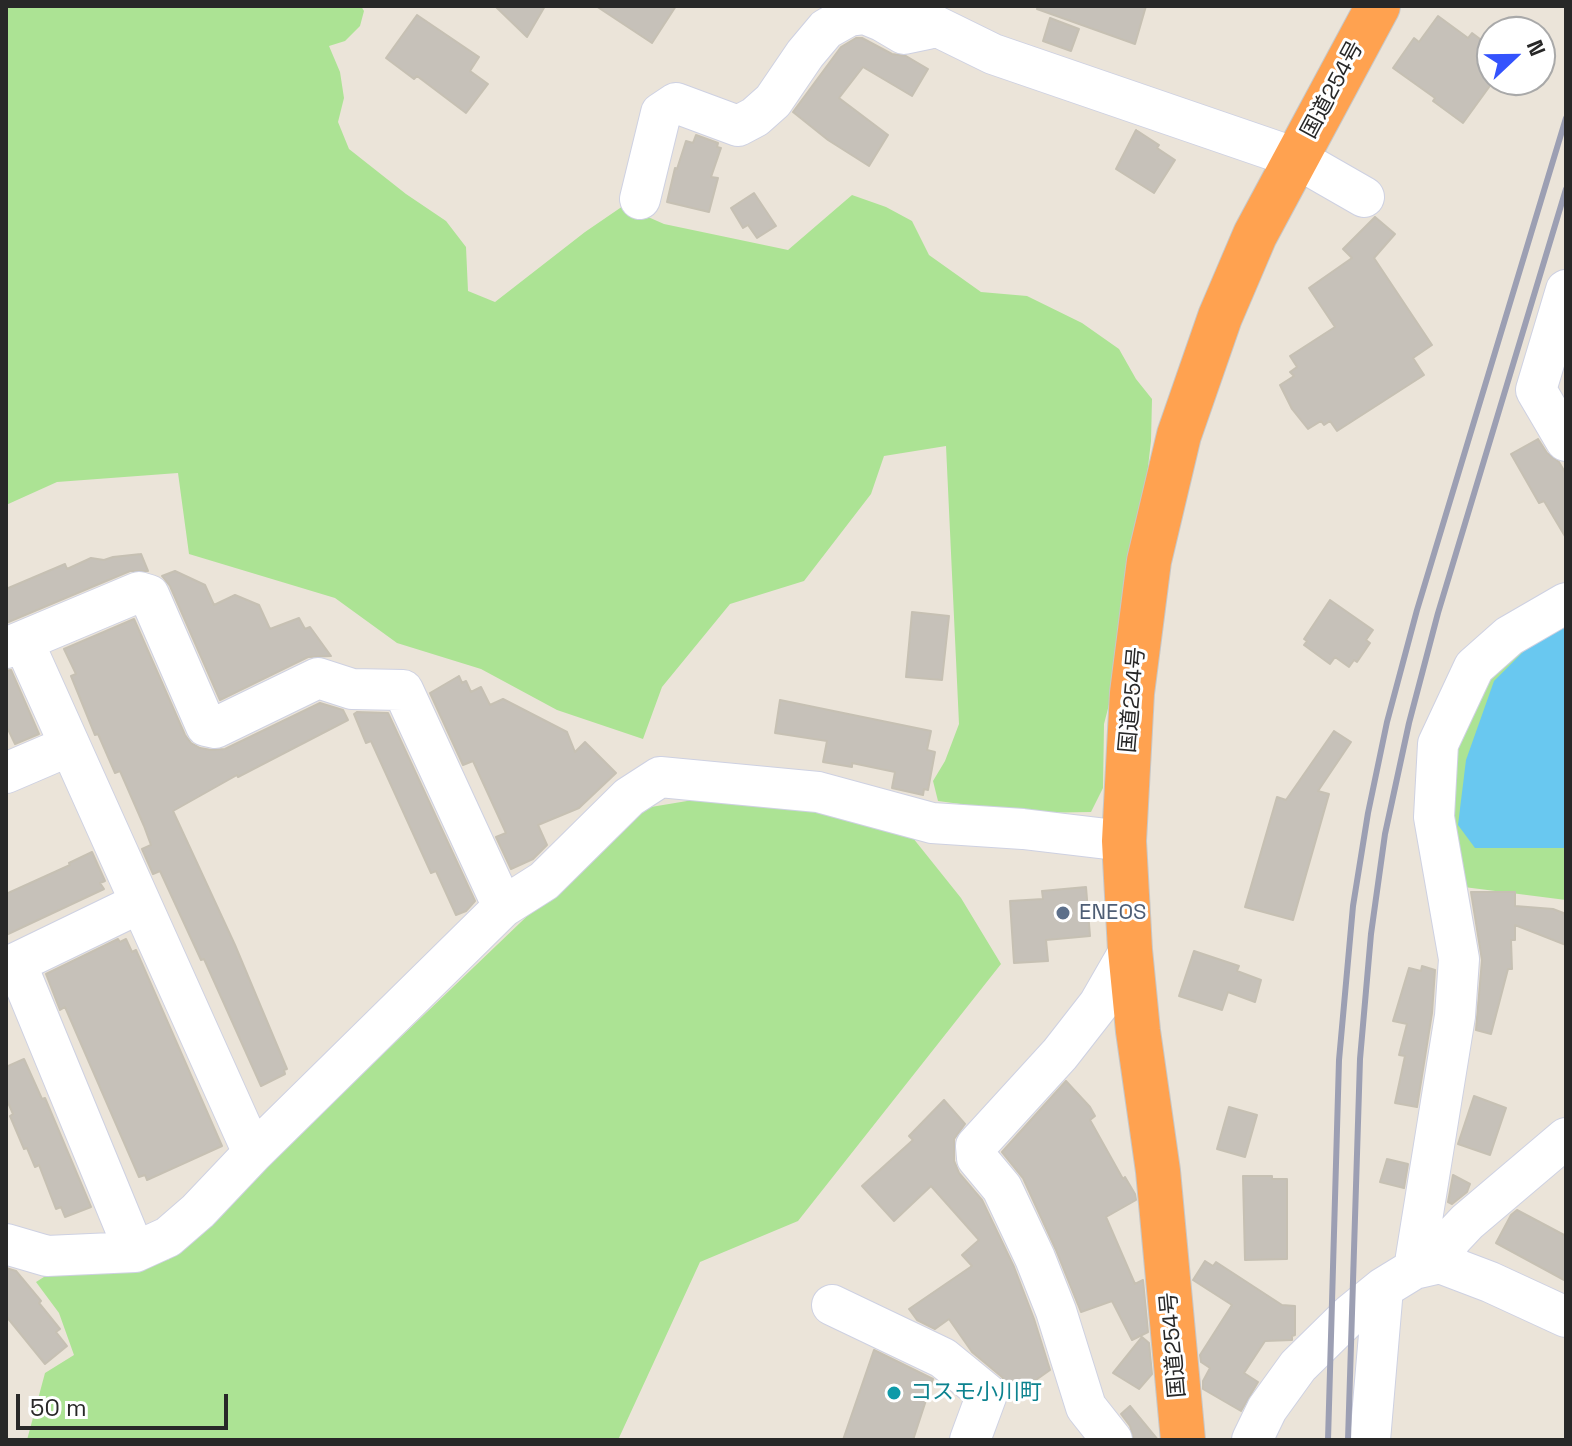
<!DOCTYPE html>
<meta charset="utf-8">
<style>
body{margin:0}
#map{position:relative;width:1572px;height:1446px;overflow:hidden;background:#ebe4d9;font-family:"Space Grotesk",sans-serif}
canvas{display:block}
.frame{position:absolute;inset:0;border:8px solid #282828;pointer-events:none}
.north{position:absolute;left:1476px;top:16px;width:80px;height:80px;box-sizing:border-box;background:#fff;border:2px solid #a9a9a9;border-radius:50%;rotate:68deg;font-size:22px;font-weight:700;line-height:32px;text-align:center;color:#282828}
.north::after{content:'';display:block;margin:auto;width:28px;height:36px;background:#3453fd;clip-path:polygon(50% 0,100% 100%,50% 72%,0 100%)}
.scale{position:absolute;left:16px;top:1394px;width:212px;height:36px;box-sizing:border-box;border:4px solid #282828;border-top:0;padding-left:10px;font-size:24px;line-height:28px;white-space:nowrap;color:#282828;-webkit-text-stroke:6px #fff;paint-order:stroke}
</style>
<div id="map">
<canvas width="1572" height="1446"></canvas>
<div class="frame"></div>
<div class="north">N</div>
<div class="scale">50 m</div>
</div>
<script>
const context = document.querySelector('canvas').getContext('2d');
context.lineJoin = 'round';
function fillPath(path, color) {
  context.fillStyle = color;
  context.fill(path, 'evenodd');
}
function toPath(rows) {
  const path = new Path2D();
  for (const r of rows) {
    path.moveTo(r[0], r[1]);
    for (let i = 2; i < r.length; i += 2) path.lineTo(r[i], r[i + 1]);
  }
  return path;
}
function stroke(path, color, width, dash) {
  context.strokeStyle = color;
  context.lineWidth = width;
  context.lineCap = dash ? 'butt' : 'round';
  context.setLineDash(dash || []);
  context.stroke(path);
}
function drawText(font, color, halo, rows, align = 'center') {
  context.font = font + ' "Space Grotesk","Noto Sans JP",sans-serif';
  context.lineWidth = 6;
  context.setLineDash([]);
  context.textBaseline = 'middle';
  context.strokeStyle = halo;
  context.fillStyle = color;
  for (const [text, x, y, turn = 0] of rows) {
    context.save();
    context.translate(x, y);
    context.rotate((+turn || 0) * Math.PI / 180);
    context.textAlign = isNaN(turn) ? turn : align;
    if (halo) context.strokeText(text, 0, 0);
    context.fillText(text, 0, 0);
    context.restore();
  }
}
fillPath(toPath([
 [6,6,361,6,364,11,360,26,345,41,329,46,340,72,344,98,338,122,349,149,406,194,446,221,466,247,468,291,495,302,585,232,623,206,664,224,788,250,852,195,886,207,912,221,929,255,981,292,1027,296,1082,323,1119,349,1136,379,1152,399,1151,441,1130,623,1104,724,1103,788,1091,812,1028,813,938,801,933,781,945,761,959,724,946,446,884,456,871,494,804,581,730,604,662,687,643,739,557,710,481,669,397,643,335,598,189,554,178,473,57,482,6,505],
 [1566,616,1566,900,1456,886,1448,760,1486,670],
 [705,798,810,806,913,838,961,898,1001,964,798,1221,700,1262,618,1440,27,1440,45,1373,74,1355,59,1313,36,1282,66,1263,168,1260,639,809]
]), '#ace394');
fillPath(toPath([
 [1566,625,1566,848,1475,848,1458,825,1466,760,1494,681,1525,650]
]), '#69c8f0');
const building = toPath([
 [495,6,545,6,527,37,495,6],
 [596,6,676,6,652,43,596,6],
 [1038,6,1146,6,1135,44,1037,9,1038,6],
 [417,15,479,57,470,71,488,84,466,113,417,76,414,79,386,58,417,15],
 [1438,16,1468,38,1472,33,1492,48,1492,83,1463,123,1433,101,1435,98,1393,68,1414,38,1419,42,1438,16],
 [1050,18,1079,29,1071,51,1043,41,1050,18],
 [856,38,862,38,892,54,906,56,928,69,912,96,863,67,839,98,888,135,869,166,828,140,793,112,841,47,856,38],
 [1136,130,1159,145,1157,148,1175,160,1154,193,1116,169,1136,130],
 [696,135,718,143,717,147,721,148,711,177,718,178,709,212,667,202,675,168,677,169,686,141,693,143,696,135],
 [754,193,776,226,757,238,748,225,743,228,731,208,754,193],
 [1375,217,1395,234,1374,258,1432,345,1413,358,1424,375,1337,431,1330,421,1324,425,1321,421,1308,429,1292,409,1280,385,1294,376,1290,372,1297,367,1290,356,1335,327,1309,288,1352,258,1343,249,1375,217],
 [1538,439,1547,453,1559,462,1566,474,1566,538,1544,501,1539,503,1511,454,1538,439],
 [141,554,148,571,130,571,6,623,6,589,65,564,67,569,91,558,104,560,113,557,141,554],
 [175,571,205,585,214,605,235,595,259,605,270,629,299,618,305,629,310,627,331,656,308,657,220,700,170,586,162,576,175,571],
 [1330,600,1373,630,1366,640,1370,643,1357,662,1354,660,1349,667,1335,657,1330,664,1304,645,1307,641,1304,639,1330,600],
 [912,612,949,616,942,680,906,677,912,612],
 [134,619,185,735,191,743,200,748,211,750,225,749,320,703,343,710,348,720,238,777,237,775,173,811,235,945,287,1069,284,1070,285,1074,261,1086,204,959,201,960,160,871,153,874,142,849,151,845,144,826,120,771,115,773,98,734,95,735,71,676,76,674,64,649,134,619],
 [11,670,39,734,15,744,6,725,6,671,11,670],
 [459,676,462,683,466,681,471,692,481,687,490,705,503,699,567,732,575,752,585,742,616,773,579,808,538,825,547,845,533,859,511,869,496,837,506,833,473,761,463,765,430,693,459,676],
 [780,700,931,731,927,750,935,752,928,790,924,789,923,795,892,788,895,772,852,763,852,767,823,762,827,741,775,733,780,700],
 [357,712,388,713,475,901,466,911,456,915,436,871,431,873,371,741,366,743,354,714,357,712],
 [1334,731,1351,742,1318,791,1329,794,1293,920,1245,907,1277,797,1286,800,1334,731],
 [92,852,105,881,100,883,104,889,6,935,6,894,70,865,69,863,92,852],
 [1086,887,1090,936,1046,940,1048,961,1014,963,1010,901,1043,899,1042,891,1086,887],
 [1471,892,1515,892,1515,906,1553,909,1566,914,1566,945,1515,925,1515,940,1511,940,1512,969,1508,969,1491,1034,1476,1030,1482,960,1471,892],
 [118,939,120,942,126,939,132,952,136,950,222,1146,147,1180,145,1175,139,1177,65,1007,60,1010,46,974,118,939],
 [1194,951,1239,966,1237,971,1261,980,1255,1002,1228,992,1222,1010,1179,996,1194,951],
 [1422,966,1435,970,1432,1013,1417,1107,1395,1103,1405,1056,1399,1055,1407,1024,1393,1021,1409,968,1421,971,1422,966],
 [24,1059,42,1099,45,1098,91,1207,65,1217,61,1207,56,1209,39,1165,35,1167,27,1148,24,1149,10,1116,13,1114,6,1098,6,1067,24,1059],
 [1066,1081,1090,1107,1095,1116,1090,1120,1123,1179,1125,1177,1135,1194,1136,1200,1106,1217,1135,1284,1143,1280,1148,1332,1132,1340,1112,1301,1081,1312,1056,1250,1023,1178,1002,1152,1066,1081],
 [1474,1096,1506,1108,1490,1155,1458,1144,1474,1096],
 [944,1100,965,1124,954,1139,954,1161,959,1173,982,1200,1014,1267,1034,1319,1050,1370,1009,1399,1009,1387,1002,1377,972,1352,949,1319,935,1329,917,1320,909,1309,972,1266,962,1255,979,1240,931,1186,894,1221,862,1186,913,1140,909,1136,944,1100],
 [1229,1107,1257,1115,1245,1157,1217,1149,1229,1107],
 [1387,1159,1408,1164,1404,1188,1380,1182,1387,1159],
 [1453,1175,1470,1184,1467,1192,1452,1204,1448,1202,1453,1175],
 [1243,1176,1272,1176,1272,1179,1287,1179,1287,1259,1245,1260,1243,1176],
 [1517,1210,1566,1236,1566,1281,1496,1243,1511,1215,1517,1210],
 [1205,1261,1213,1266,1216,1262,1282,1305,1295,1306,1295,1335,1292,1336,1292,1340,1265,1341,1244,1373,1258,1382,1241,1411,1203,1389,1203,1381,1210,1368,1201,1362,1200,1355,1232,1305,1193,1280,1205,1261],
 [6,1268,16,1271,41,1301,39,1303,60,1329,56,1332,67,1346,45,1364,6,1316,6,1268],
 [1142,1337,1149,1343,1152,1374,1139,1389,1113,1373,1142,1337],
 [874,1350,933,1379,913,1440,843,1440,874,1350],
 [1130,1406,1158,1440,1134,1440,1130,1426,1121,1414,1130,1406]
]);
fillPath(building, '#c6c1b9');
stroke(building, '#c6c0b3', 2);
const minor = toPath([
 [902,6,936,26,993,54,1296,158,1364,197],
 [640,199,661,113,676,103,738,126,755,117,773,101,805,54,826,29,849,16,865,14,882,21,904,34,928,29],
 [1566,290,1536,390,1566,441],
 [23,641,253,1153],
 [6,648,139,592,149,595,206,726,215,728,318,678,352,689,403,690,503,907],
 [6,773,69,746],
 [6,1244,47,1256,135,1252,168,1237,198,1211,253,1153,503,907,544,881,629,797,660,777,818,792,932,823,1023,829,1124,841],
 [135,1252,16,963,140,903],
 [1440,1263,1451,1239,1467,1222,1566,1138],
 [1414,1269,1455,1016,1459,959,1434,817,1438,744,1474,667,1509,636,1566,603],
 [832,1305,943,1358,987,1394,970,1440],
 [1112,1440,1086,1407,1056,1311,1035,1258,1002,1188,977,1158,976,1146,1060,1054,1099,1004,1130,950],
 [1252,1440,1267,1409,1298,1366,1351,1314,1383,1288,1414,1269,1440,1263,1490,1282,1566,1317],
 [1370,1440,1383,1288]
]);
const highway = toPath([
 [1183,1440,1158,1171,1138,1031,1130,950,1124,841,1132,693,1149,561,1179,435,1220,317,1255,235,1378,6]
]);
stroke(minor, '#ced1e2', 42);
stroke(highway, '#c7c7c7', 46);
stroke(minor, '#fff', 40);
stroke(highway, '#ffa250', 44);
stroke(toPath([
 [1328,1440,1339,1060,1353,906,1368,813,1387,722,1417,610,1566,118],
 [1348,1440,1360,1059,1371,934,1385,834,1409,723,1438,613,1566,189]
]), '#9c9fb3', 6);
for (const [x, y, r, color] of [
 [1063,913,8,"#5c6f8a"],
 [894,1393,8,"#0f9aa8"]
]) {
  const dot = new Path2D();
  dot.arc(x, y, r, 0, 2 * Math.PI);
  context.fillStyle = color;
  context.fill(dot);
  stroke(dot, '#fff', 3);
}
drawText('22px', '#282828', '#fff', [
 ["国道254号",1333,90,-62],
 ["国道254号",1133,700,-85],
 ["国道254号",1174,1345,-95]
]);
drawText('22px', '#4e5e75', '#fff', [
 ["ENEOS",1079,913]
], 'left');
drawText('22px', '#0d838f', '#fff', [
 ["コスモ小川町",910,1393]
], 'left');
</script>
